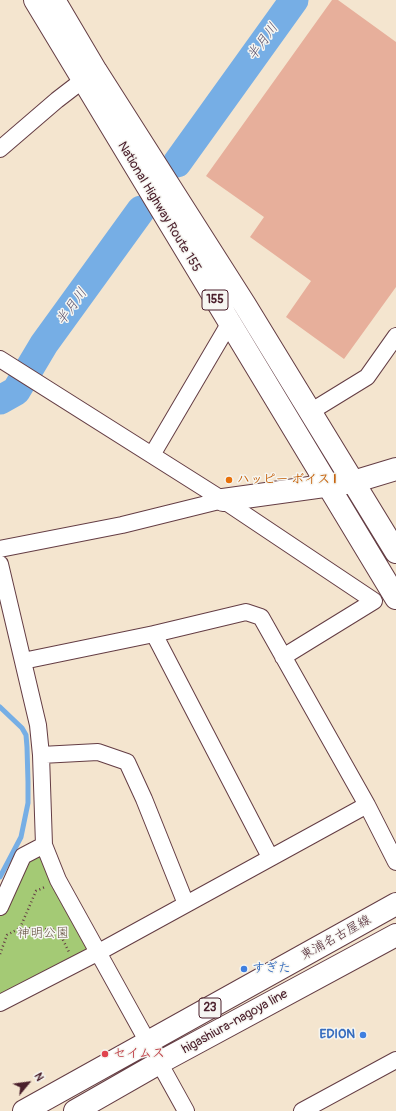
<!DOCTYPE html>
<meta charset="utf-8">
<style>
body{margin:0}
#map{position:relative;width:396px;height:1111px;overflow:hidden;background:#f4e5cf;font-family:Pangolin,sans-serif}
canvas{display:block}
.north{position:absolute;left:8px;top:1063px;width:40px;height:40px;-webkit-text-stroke:3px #f6f6f2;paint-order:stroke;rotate:61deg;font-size:11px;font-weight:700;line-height:16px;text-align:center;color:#4a1f2b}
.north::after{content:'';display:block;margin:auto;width:14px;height:18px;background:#4a1f2b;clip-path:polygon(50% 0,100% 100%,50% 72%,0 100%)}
</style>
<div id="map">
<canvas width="396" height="1111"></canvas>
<div class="north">N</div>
</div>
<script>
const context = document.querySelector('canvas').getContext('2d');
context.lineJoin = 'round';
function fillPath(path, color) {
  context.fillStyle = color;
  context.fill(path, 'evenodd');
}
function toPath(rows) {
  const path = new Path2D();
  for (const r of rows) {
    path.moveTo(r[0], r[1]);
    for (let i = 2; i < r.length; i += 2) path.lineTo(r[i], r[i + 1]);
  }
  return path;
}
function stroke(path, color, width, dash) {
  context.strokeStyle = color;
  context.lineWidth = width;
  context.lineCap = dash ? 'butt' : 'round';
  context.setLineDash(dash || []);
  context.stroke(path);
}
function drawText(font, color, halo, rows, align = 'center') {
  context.font = font + ' Pangolin,"Klee One",sans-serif';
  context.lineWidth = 3;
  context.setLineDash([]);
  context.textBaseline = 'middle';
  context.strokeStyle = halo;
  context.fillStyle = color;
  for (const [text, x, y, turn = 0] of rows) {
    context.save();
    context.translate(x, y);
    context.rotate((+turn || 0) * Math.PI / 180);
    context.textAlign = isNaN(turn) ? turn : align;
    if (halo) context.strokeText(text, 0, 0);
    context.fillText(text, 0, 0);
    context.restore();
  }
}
fillPath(toPath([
 [44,845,99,952,0,1003,0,907,23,856]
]), '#a4ca75');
stroke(toPath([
 [0,392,6,396],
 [0,707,22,728,26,735,27,747,28,782,28,803,21,837,0,877]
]), '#76aee5', 5);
stroke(toPath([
 [177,163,294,0],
 [0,400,16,391,44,344,141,210]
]), '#76aee5', 29);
fillPath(toPath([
 [332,0,338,0,396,42,396,287,344,359,286,317,311,281,250,237,264,217,206,176]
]), '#e7af9b');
const street = toPath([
 [0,149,57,100,83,80],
 [0,359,223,500,374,601,283,657],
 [310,412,367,377,396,336],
 [152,455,229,324],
 [0,549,122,525,223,500],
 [0,564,38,725,41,755,44,845,58,880,186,1111],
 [154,634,270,857],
 [23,661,154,634,246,612,261,617,367,805,396,862],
 [41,755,98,752,127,762,144,799,186,904],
 [0,907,23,856,44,845],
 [0,1003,99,952,367,805],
 [302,1111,396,1060]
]);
const secondary = toPath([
 [223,500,353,482,396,469]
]);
const primary = toPath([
 [24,1111,396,904],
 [75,1111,159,1063,396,935]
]);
const highway = toPath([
 [35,0,396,598],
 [54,0,96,71,245,305,396,552]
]);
stroke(street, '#643d44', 18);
stroke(secondary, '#643d44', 24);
stroke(primary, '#643d44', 24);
stroke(highway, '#643d44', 24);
stroke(toPath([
 [20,928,36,891,45,887],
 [0,954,7,935,20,928,58,930,69,952]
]), '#643d44', 2.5, [1, 3]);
stroke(street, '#fff', 16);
stroke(secondary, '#fff', 22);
stroke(primary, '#fff', 22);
stroke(highway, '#fff', 22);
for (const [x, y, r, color] of [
 [229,480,4,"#e8710a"],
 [244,969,4,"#3f7fe0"],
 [363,1035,4,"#3f7fe0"],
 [105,1054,4,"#e0444e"]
]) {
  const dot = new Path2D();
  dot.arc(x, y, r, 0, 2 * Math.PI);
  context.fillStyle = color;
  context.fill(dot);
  stroke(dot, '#f6f6f2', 1.5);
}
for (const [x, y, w] of [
 [215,300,26],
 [210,1008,22]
]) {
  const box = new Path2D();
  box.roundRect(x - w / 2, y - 10, w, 20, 3);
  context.fillStyle = '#f6f6f2';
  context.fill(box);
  stroke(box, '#4a1f2b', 1);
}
drawText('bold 12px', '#4a1f2b', null, [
 ["155",215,300],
 ["23",210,1008]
]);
drawText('13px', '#4a1f2b', '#f6f6f2', [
 ["National Highway Route 155",159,207,59],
 ["東浦名古屋線",336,938,-29],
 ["higashiura-nagoya line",235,1022,-29]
]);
drawText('bold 13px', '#c56008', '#f6f6f2', [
 ["ハッピー ボイス I",237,480]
], 'left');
drawText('13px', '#655241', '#f6f6f2', [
 ["神明公園",43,934]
]);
drawText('bold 13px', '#366cbe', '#f6f6f2', [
 ["すぎた",252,969],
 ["EDION",355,1035,"right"]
], 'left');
drawText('bold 13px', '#be3a42', '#f6f6f2', [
 ["セイムス",113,1054]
], 'left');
drawText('italic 14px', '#59516c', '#f6f6f2', [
 ["半月川",263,42,-54],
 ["半月川",72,307,-54]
]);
</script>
